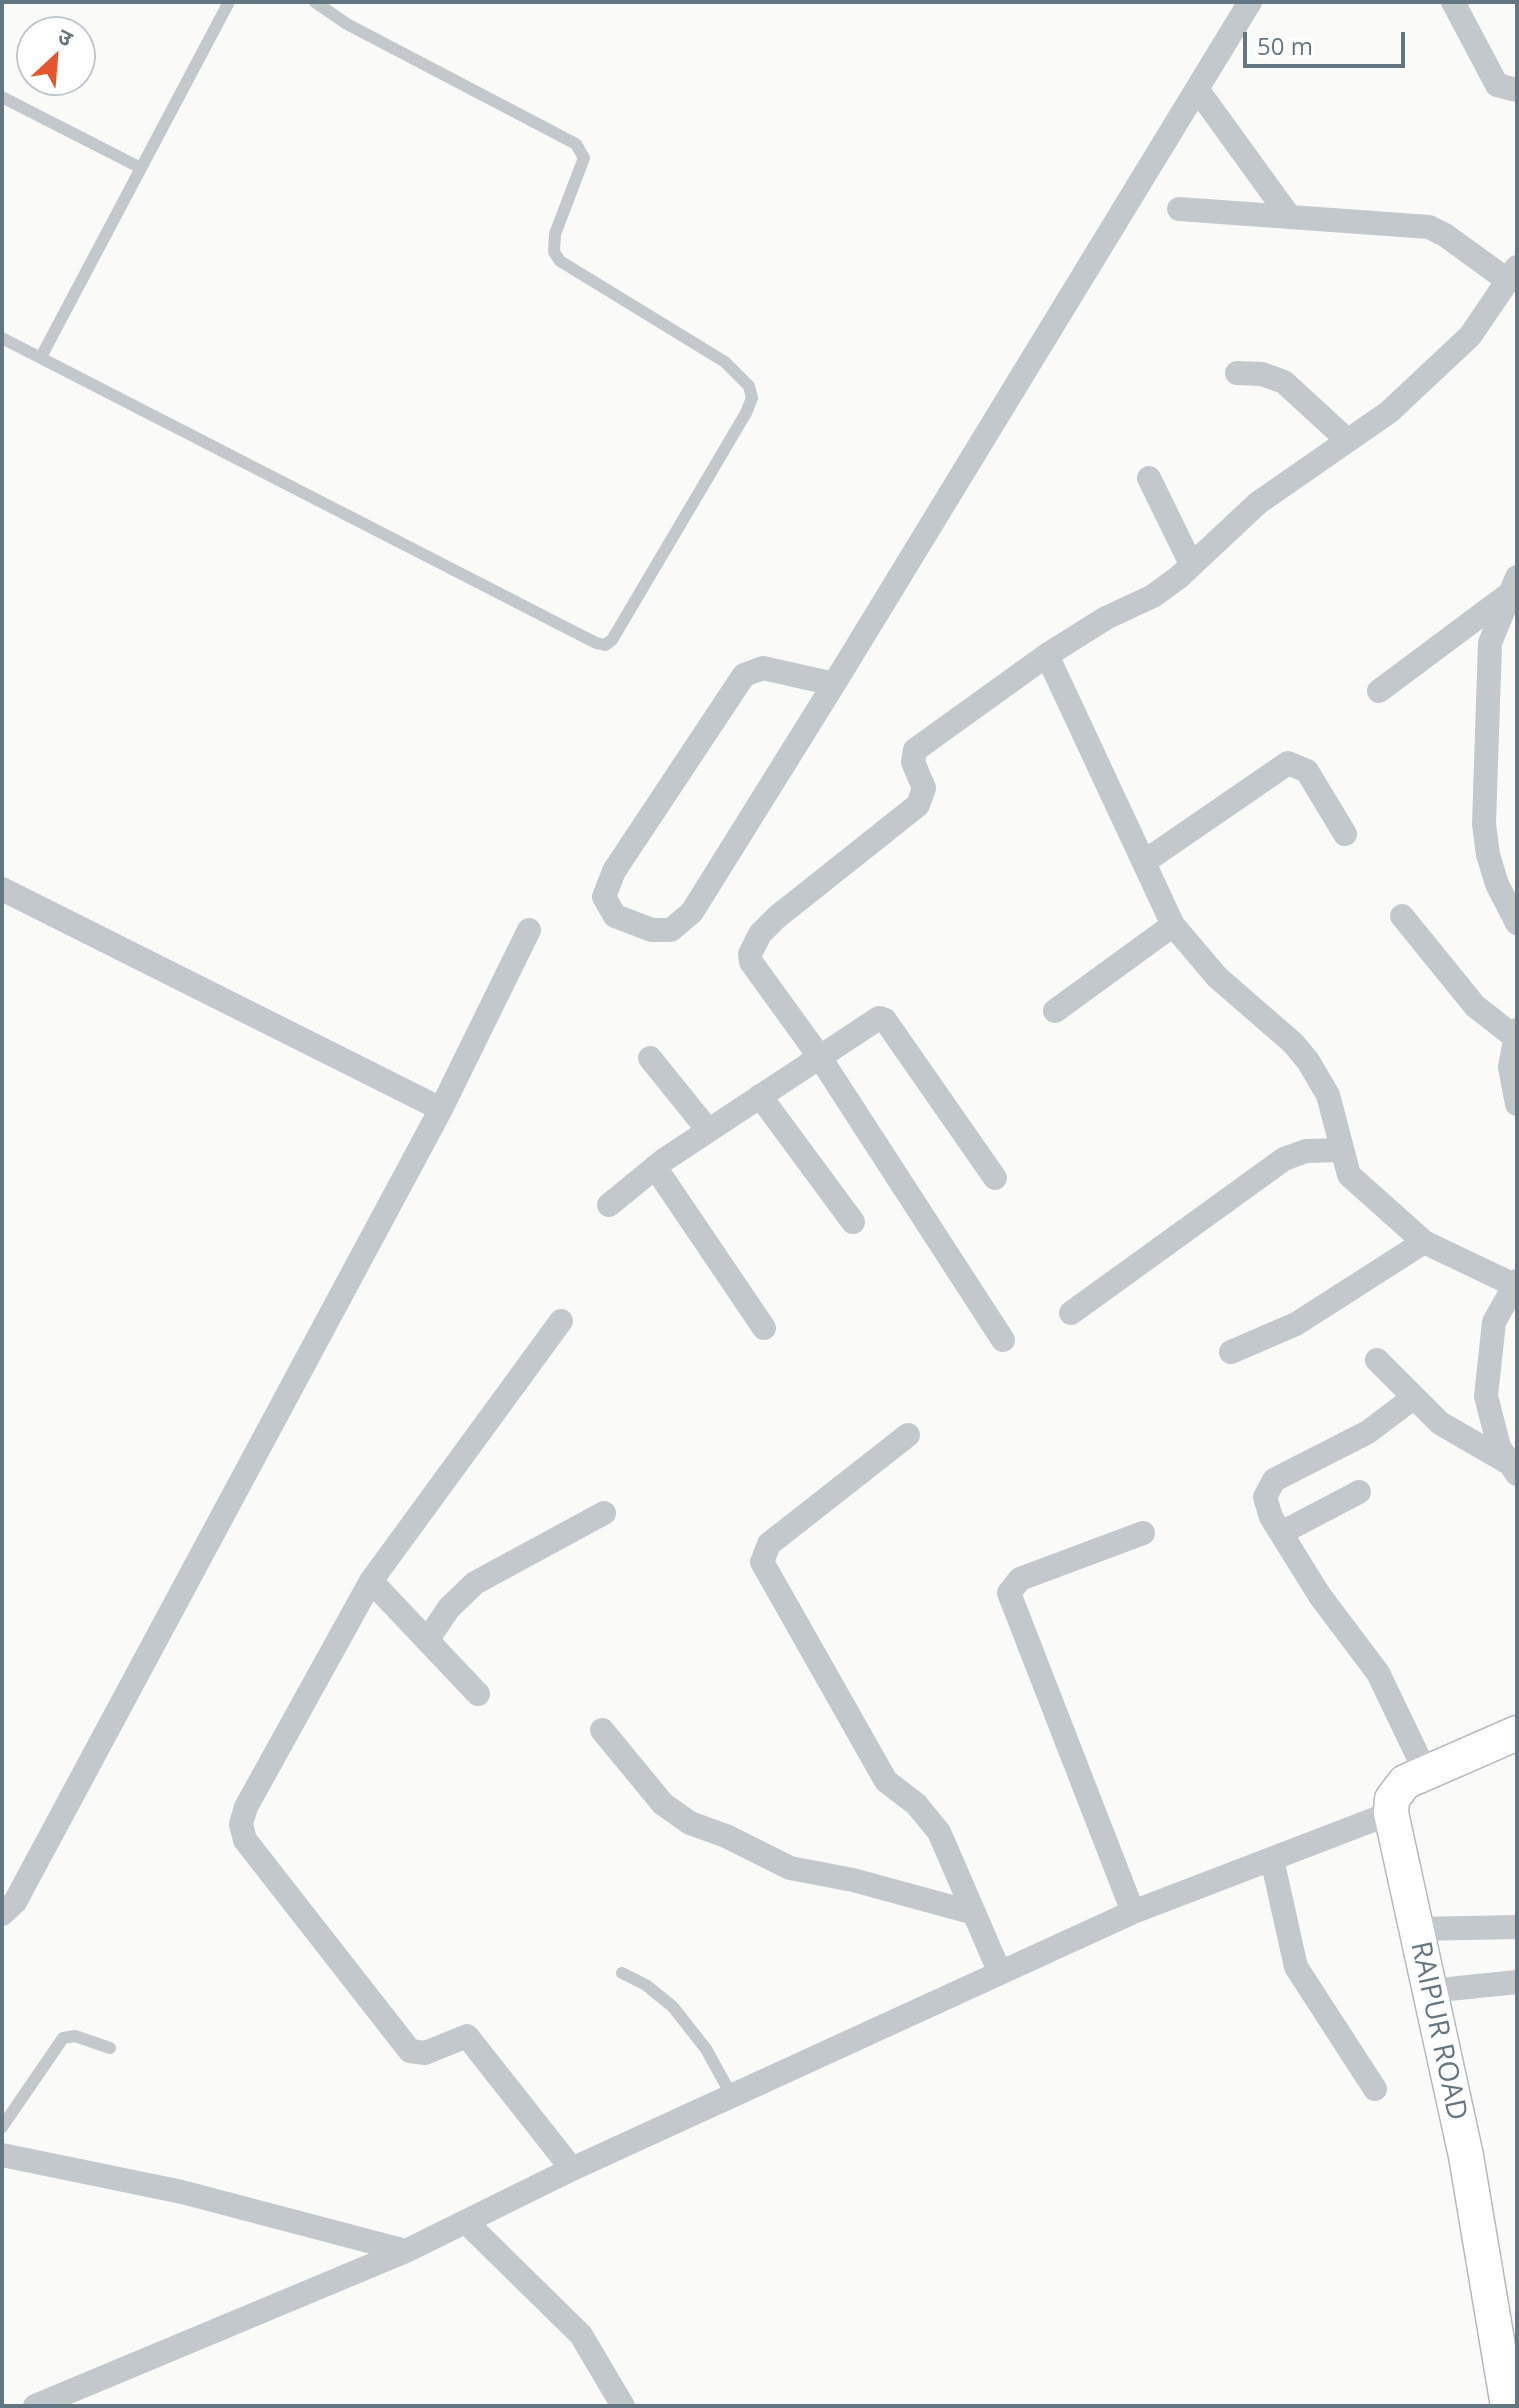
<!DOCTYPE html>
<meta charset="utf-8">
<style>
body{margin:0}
#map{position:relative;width:1519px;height:2408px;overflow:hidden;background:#fafaf8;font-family:"Open Sans","Noto Sans Devanagari",sans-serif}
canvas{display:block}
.frame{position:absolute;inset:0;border:4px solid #657683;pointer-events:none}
.north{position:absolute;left:16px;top:16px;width:80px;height:80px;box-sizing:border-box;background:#fff;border:2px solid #c1c8cd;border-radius:50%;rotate:26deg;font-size:22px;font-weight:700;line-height:32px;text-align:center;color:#657683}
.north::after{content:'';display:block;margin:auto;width:28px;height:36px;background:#e4572e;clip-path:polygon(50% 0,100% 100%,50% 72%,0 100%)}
.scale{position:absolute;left:1243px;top:32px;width:162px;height:36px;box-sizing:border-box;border:4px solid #657683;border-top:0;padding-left:10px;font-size:24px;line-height:28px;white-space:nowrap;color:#657683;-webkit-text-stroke:6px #fff;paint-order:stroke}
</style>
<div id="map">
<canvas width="1519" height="2408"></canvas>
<div class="frame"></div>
<div class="north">उ</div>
<div class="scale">50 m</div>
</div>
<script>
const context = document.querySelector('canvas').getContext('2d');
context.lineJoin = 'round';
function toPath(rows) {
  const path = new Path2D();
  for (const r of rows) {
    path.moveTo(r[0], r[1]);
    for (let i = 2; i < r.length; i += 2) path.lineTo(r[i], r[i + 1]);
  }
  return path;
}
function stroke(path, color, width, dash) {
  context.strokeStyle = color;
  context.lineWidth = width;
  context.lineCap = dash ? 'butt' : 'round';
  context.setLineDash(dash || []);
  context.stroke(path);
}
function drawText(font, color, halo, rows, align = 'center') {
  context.font = font + ' "Open Sans",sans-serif';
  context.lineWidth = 8;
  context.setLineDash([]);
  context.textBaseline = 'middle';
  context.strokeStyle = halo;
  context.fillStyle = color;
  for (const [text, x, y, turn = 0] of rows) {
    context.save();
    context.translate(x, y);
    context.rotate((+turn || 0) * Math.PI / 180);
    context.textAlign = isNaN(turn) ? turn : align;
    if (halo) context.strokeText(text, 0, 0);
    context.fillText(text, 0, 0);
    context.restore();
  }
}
const secondary = toPath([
 [1508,2406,1466,2156,1391,1813,1392,1799,1405,1782,1517,1733]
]);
stroke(secondary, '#b3babf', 37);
stroke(toPath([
 [2,97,139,167],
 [2,338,596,643,605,645,612,640,746,413,752,398,749,386,725,362,560,261,554,252,555,234,584,158,576,144,347,24,315,2],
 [41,357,229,2],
 [622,1973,646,1985,673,2007,706,2049,732,2096],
 [2,2127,63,2038,75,2036,110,2048]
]), '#c3c8cc', 12);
stroke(toPath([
 [1453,2,1497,85,1517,90],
 [1197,89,1289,216],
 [1179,209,1429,227,1445,235,1507,280],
 [1237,373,1262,374,1284,382,1347,440],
 [1149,478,1191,564],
 [1517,577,1490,643,1484,824,1488,855,1497,884,1517,923],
 [834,684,763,668,744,675,614,871,604,897,615,916,652,930,671,930,692,912,834,684,1250,2],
 [1379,691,1505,597],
 [1144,862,1288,763,1307,771,1345,834],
 [2,889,441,1109],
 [1402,916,1475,1006,1516,1038],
 [1055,1011,1173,925],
 [1517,1030,1510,1067,1517,1104],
 [650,1058,708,1130],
 [760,1096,853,1222],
 [655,1167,764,1328],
 [609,1205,664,1160,879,1018,885,1020,995,1178],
 [1517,1281,1494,1322,1486,1396,1499,1447,1517,1474],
 [1514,1285,1424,1242,1349,1175,1328,1095,1308,1061,1293,1043,1217,977,1173,925,1047,655,1106,618,1153,596,1179,577,1258,503,1389,412,1470,336,1517,267],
 [1071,1313,1284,1159,1306,1151,1340,1150],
 [561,1321,371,1581,246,1807,241,1824,245,1840,410,2051,425,2053,467,2036,572,2169],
 [1003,1340,819,1056,751,962,750,954,760,934,777,917,918,805,924,788,913,762,915,750,1047,655],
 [1231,1352,1296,1324,1424,1242],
 [1377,1360,1440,1423,1509,1463],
 [1413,1398,1368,1432,1274,1480,1265,1497,1271,1517,1320,1596,1378,1673,1426,1773],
 [908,1435,769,1544,762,1562,886,1781,916,1804,939,1832,1000,1973],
 [1281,1533,1359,1492],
 [371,1581,478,1694],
 [428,1639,449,1608,475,1583,604,1513],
 [602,1730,663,1804,690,1823,726,1836,790,1868,853,1880,974,1913],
 [1272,1859,1296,1967,1375,2089],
 [1133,1912,1009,1593,1020,1579,1143,1533],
 [2,1914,15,1902,441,1109,529,930],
 [1416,1929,1517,1927],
 [1430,1991,1517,1982],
 [2,2155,182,2192,406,2251],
 [467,2223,581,2335,623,2406],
 [35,2406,406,2251,572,2169,1133,1912,1391,1813]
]), '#c3c8cc', 24);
stroke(secondary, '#fff', 34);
drawText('28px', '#657683', '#fff', [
 ["RAIPUR ROAD",1438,2031,78]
]);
</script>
